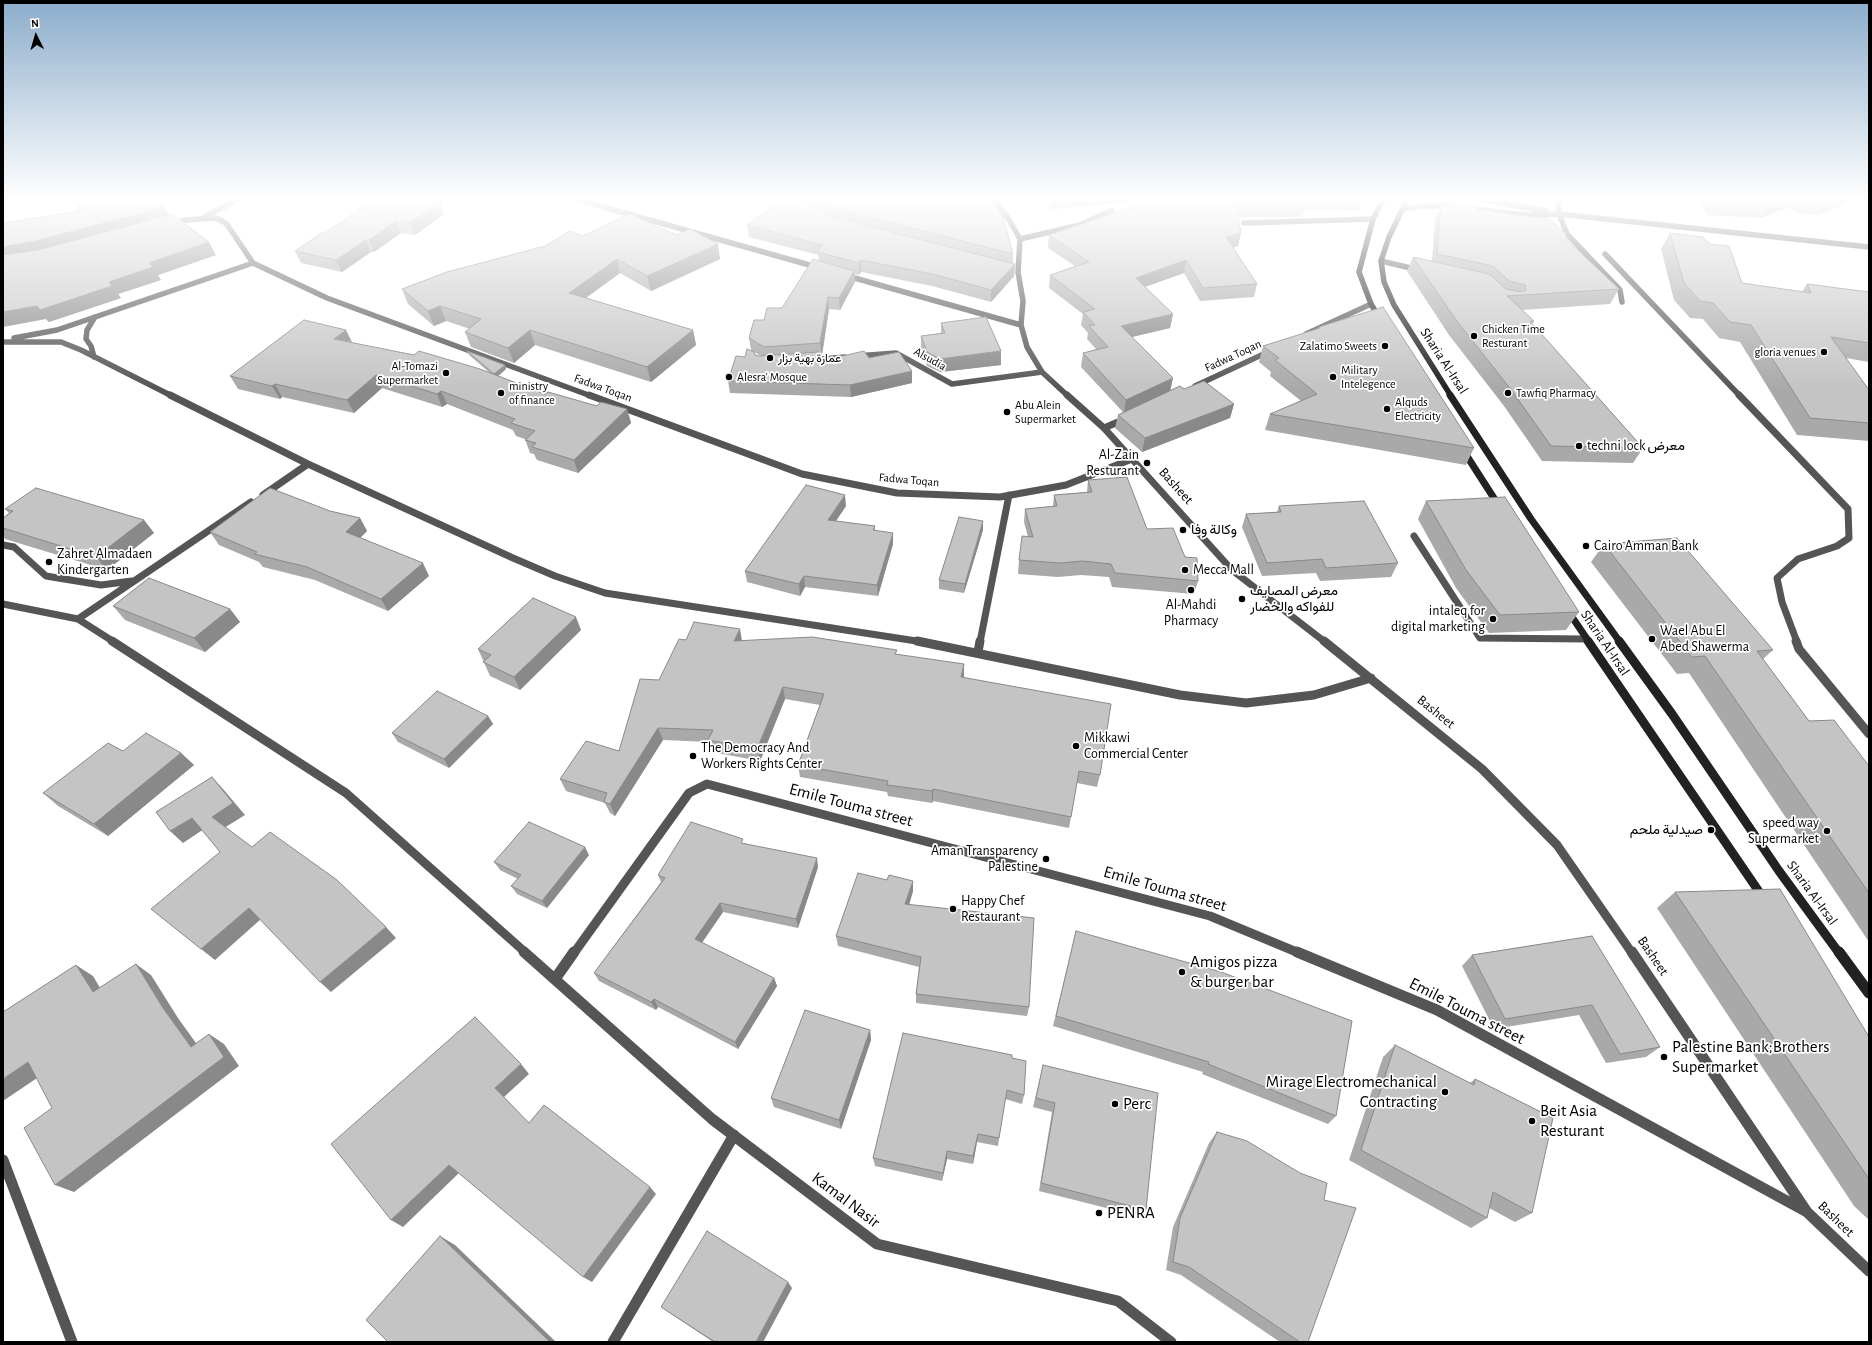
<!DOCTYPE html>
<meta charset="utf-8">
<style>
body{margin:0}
#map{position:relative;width:1872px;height:1345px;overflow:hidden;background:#fff;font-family:"Alegreya Sans",sans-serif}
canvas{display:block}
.frame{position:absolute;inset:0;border:4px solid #000;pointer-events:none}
.north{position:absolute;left:16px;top:16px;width:40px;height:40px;-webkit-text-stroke:3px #fff;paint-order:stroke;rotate:355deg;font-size:11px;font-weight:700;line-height:16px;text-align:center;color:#000}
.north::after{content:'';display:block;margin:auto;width:14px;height:18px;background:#000;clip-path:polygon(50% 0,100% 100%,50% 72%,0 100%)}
</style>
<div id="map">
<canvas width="1872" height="1345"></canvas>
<div class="frame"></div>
<div class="north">N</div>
</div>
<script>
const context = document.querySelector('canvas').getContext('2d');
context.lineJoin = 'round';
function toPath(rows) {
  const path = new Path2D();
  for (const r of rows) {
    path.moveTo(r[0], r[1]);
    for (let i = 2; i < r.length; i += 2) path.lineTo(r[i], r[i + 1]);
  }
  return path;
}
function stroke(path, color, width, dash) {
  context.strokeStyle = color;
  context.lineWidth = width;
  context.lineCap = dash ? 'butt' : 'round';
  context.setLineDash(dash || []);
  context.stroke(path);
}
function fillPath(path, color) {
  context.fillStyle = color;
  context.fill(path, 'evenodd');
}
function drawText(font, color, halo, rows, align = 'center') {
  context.font = font + ' "Alegreya Sans",Vazirmatn,sans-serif';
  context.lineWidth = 3.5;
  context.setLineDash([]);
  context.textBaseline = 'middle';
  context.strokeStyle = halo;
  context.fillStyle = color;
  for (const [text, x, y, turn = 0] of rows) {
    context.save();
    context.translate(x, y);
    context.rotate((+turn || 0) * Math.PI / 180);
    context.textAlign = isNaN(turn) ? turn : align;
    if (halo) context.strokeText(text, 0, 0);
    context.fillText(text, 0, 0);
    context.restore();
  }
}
stroke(toPath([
 [1559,214,1567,234,1620,290,1622,302],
 [1244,223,1373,219],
 [1605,254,1740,396],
 [1381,261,1419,270]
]), '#555', 5.5);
stroke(toPath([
 [1739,395,1848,509,1849,538,1837,546,1798,559,1777,578,1782,602,1797,642],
 [1414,536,1480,638,1586,639]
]), '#555', 7);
stroke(toPath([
 [1796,641,1799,649,1869,734]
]), '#555', 9);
stroke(toPath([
 [579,200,820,268],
 [994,200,1008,218,1020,239,1018,272,1023,301,1021,325,1027,347,1042,372,1068,396],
 [1483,200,1546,211],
 [1559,200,1559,214,1869,247],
 [1466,208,1525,215,1559,214],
 [1403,209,1421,206,1452,206],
 [204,217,237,200],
 [171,224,185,220,216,218,226,223,253,263,327,298,591,396],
 [1020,239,1080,225,1112,210],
 [844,275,1021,325],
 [1306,334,1371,304],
 [14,338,57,330,253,263],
 [3,342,61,342,81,350,172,396],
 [856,356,896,353,952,384,1042,372],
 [94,357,91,346,86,339,87,330,95,317],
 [810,360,845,357],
 [1195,386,1270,351]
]), '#555', 5.5);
stroke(toPath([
 [170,395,308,464,513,558,555,576,605,593,923,642],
 [589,395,802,474,897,493,1000,497,1066,485,1132,459],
 [1067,395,1104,428,1232,570,1325,642],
 [1104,428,1125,419],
 [263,495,308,464],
 [3,545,14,547,46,576,101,585,132,581],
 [3,604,78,619,114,642],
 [78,619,251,502],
 [980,642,1009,495]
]), '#555', 7);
stroke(toPath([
 [112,641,346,793,526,953],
 [917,641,1180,695,1246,703,1314,695,1371,678],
 [1324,641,1482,769,1557,845,1632,953],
 [978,652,980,641],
 [574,953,689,793,707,784,1210,916,1299,953]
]), '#555', 9);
stroke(toPath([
 [524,952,712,1119,877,1244,1118,1301,1171,1342],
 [1297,952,1437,1010,1807,1212],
 [1632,952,1807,1212,1869,1271],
 [555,979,574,952],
 [3,1160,72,1342],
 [613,1342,734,1135]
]), '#555', 11);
stroke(toPath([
 [1407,200,1389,237,1381,261,1384,282,1394,305,1451,396],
 [1380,319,1371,304,1359,272,1373,219,1383,200]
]), '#222', 5.5);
stroke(toPath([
 [1450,395,1531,519,1620,642],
 [1463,450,1499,506],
 [1568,611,1589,642]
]), '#222', 7);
stroke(toPath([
 [1588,641,1764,899],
 [1619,641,1672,714,1779,871,1839,953]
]), '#222', 9);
stroke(toPath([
 [1839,952,1869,993]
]), '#222', 11);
fillPath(toPath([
 [71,200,156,200,168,215,216,255,158,275,161,280,118,294,121,298,49,322,46,319,11,222,79,211,76,208],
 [780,200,989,200,1013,254,1013,264,1015,264,1014,276,991,302,932,286,861,272,859,275,855,274,855,282,840,310,829,309,822,355,819,355,820,361,869,358,912,383,851,397,730,393,728,381,745,357,751,350,749,338,764,320,782,308,819,261,818,255,749,237,747,225],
 [754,352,761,356,759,356,755,355],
 [1046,200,1130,200,1130,202,1051,209],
 [1154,200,1362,200,1359,211,1305,209,1302,217,1238,217,1241,233,1238,246,1233,248,1257,284,1254,297,1200,301,1184,273,1145,287,1173,314,1170,328,1132,337,1170,390,1184,389,1234,404,1230,418,1142,452,1115,428,1118,415,1123,412,1081,367,1083,353,1096,349,1087,339,1088,333,1081,325,1083,314,1049,288,1050,275,1075,266,1048,248,1049,235],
 [1698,200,1847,200,1845,204,1817,215,1797,213,1789,207,1761,218,1708,215],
 [443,203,441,205,444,214,415,235,401,233,374,252,371,252,342,272,301,263,295,251,325,233],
 [1441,206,1478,210,1567,240,1619,289,1610,304,1522,310,1534,321,1532,324,1643,448,1633,463,1542,461,1504,406,1449,335,1407,271,1413,257,1432,261,1435,220],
 [1670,233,1742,283,1802,292,1807,284,1869,292,1869,362,1846,358,1869,390,1869,441,1797,435,1740,342,1719,338,1703,319,1690,318,1674,300,1661,249],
 [583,236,720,259,651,291,620,273,586,298,693,330,696,345,651,382,535,345,514,363,471,347,465,332,470,329,446,321,434,326,408,304,402,289,545,246],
 [941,323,1001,365,940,372,927,366,921,349,921,336,941,333],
 [1319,327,1474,448,1466,465,1265,430,1270,414,1301,401,1270,376,1271,372,1259,362,1263,346,1318,329],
 [352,343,490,373,469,355,467,351,505,365,506,369,498,376,545,394,597,406,627,409,631,423,578,473,537,460,534,454,530,453,525,439,516,436,513,430,447,404,442,407,382,388,354,413,282,397,280,399,238,389,230,376],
 [1088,480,1147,529,1185,557,1198,581,1194,594,1112,587,1109,577,1081,575,1058,577,1018,574,1019,560,1028,537,1024,522,1025,509,1053,506,1054,495,1087,492],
 [1426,501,1579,612,1566,630,1489,633,1456,588,1418,519],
 [846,506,836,521,875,526,875,531,893,544,878,596,805,587,800,596,747,582,745,571],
 [1279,506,1398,563,1391,577,1320,581,1316,573,1262,576,1242,527,1246,514,1277,512],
 [5,509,144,520,154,533,107,570,5,539,3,536,3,518,9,513],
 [330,511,360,518,367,531,360,538,429,576,388,611,315,580,263,567,259,562,219,545,210,532],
 [983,521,983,530,964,593,939,589,939,580],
 [1604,544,1773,650,1763,659,1809,721,1869,766,1869,942,1689,673,1677,674,1591,562],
 [113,606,230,609,240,622,205,652,125,620],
 [581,630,520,690,490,676,478,649],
 [686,640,742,640,897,654,964,677,1100,775,1097,787,1077,783,1069,828,933,801,932,803,888,796,887,792,800,777,798,765,820,705,785,699,760,761,712,752,709,742,663,740,615,816,610,813,605,803,566,791,560,779,619,751,659,680],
 [488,716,493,724,449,768,398,742,392,733],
 [123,751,181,753,194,765,108,836,58,806,43,793],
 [744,843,818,867,798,928,723,912,702,943,774,978,777,986,738,1049,658,1007,656,1010,599,981,594,973,661,882,658,875],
 [589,855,547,908,517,894,511,886,518,879,500,870,494,862],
 [887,880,913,881,913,891,909,905,1029,1007,1027,1016,916,1003,916,994,919,967,838,946,836,936],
 [1675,892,1869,1037,1869,1220,1854,1206,1657,908],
 [1076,931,1336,1116,1328,1124,1202,1074,1203,1072,1053,1026],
 [1592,936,1660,1047,1646,1057,1606,1063,1579,1015,1494,1029,1462,966,1472,955],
 [870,1030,871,1040,841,1129,774,1107,771,1098],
 [1395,1045,1470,1083,1475,1079,1532,1213,1515,1222,1489,1208,1487,1218,1471,1228,1349,1160,1383,1057],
 [1012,1058,1024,1095,1022,1104,1005,1099,998,1146,977,1142,973,1164,947,1159,942,1181,875,1166,873,1158],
 [1043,1065,1146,1210,1142,1217,1039,1191,1052,1112,1033,1107],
 [1217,1132,1324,1200,1308,1342,1280,1342,1181,1275,1166,1270,1173,1227,1209,1143],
 [792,1288,763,1342,713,1342,668,1312,661,1307]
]), '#a9a9a9');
fillPath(toPath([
 [427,200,443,200,443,203,441,205,444,214,415,235,410,223],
 [1052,200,1130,200,1130,202,1051,209],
 [1774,200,1793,200,1789,207,1761,218,1771,201],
 [1827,200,1847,200,1845,204,1817,215],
 [164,207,171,219,3,261,3,247],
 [396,221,401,233,374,252,369,240],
 [1241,233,1238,246,1223,250,1226,237],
 [366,240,371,252,342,272,336,260],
 [209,242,216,255,158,275,161,280,118,294,121,298,49,322,46,319,3,327,3,312],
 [718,244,720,259,651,291,647,276],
 [617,259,620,273,573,307,569,293],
 [860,260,861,272,859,275,859,263],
 [1186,260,1184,273,1133,291,1136,278],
 [1015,264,1014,276,991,302,991,290],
 [854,271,855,282,840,310,839,298],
 [828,297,829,309,822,355,820,343],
 [440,306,446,321,434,326,428,311],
 [1173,314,1170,328,1119,340,1121,326],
 [346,330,352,342,334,339],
 [530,330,535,345,514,363,508,348],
 [693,330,696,345,651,382,647,367],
 [1001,351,1001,365,940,372,940,359],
 [819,352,820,363,817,362],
 [505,365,506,369,496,378,494,374],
 [912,371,912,383,851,397,850,385],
 [376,375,382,388,354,413,347,400],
 [1173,378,1170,392,1124,413,1126,400],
 [275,384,282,397,280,399,272,386],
 [441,391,447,404,442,407,437,394],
 [1234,404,1230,418,1142,452,1145,438],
 [627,409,631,423,578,473,574,460],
 [845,495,846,506,829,531,828,520],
 [360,518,367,531,354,544,346,532],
 [144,520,154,533,107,570,96,557],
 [983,521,983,530,964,593,965,584],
 [893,533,893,544,878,596,877,585],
 [423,563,429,576,388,611,381,599],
 [804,576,805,587,800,596,799,584],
 [230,609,240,622,205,652,194,638],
 [576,617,581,630,520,690,514,677],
 [740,629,742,641,734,641],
 [964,664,964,677,961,677],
 [783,687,785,699,760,761,757,749],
 [488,716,493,724,449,768,444,759],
 [658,728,663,740,615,816,610,804],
 [181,753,194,765,108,836,94,824],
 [212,777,223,789,245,815,224,828,212,817],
 [933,789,933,801,932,803,932,791],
 [192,818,204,829,183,843,170,831],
 [585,847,589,855,547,908,542,901],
 [817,858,818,867,798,928,796,919],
 [913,881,913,891,906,915,905,904],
 [720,903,723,912,698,948,695,939],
 [249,908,261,919,215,960,201,949],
 [386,927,396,938,331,992,320,982],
 [136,964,151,975,178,1018,206,1057,191,1047,163,1008],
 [76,965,93,976,109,1003,93,992],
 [774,978,777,986,738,1049,735,1042],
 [654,999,658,1007,656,1010,651,1002],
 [870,1030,871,1040,841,1129,839,1120],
 [209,1034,224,1044,239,1066,74,1192,55,1185],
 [28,1062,46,1072,3,1101,3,1079],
 [521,1064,529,1074,504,1097,537,1132,495,1088],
 [978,1134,977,1142,973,1164,973,1156],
 [947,1151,947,1159,942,1181,943,1173],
 [449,1165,459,1173,403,1227,391,1220],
 [650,1187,656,1194,592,1282,583,1277],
 [440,1236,455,1245,556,1342,549,1342],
 [788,1282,792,1288,763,1342,756,1342]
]), '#898989');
const building = toPath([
 [73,200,156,200,164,207,36,241,3,247,3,222,11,222,84,210,73,200],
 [373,200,429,200,440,202,410,223,396,221,369,240,366,240,336,260,295,251,323,232,325,233,373,200],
 [780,200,804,200,830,216,1015,264,991,290,932,274,860,260,859,263,818,252,822,245,747,225,780,200],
 [821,200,989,200,1003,217,1013,254,833,208,821,200],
 [1154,200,1305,200,1306,204,1236,204,1241,233,1226,237,1257,284,1203,288,1186,260,1136,278,1173,314,1121,326,1173,378,1126,400,1083,353,1108,347,1089,326,1095,325,1083,312,1095,309,1050,275,1089,262,1049,235,1154,200],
 [1461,200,1469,200,1478,210,1540,218,1549,218,1565,233,1567,240,1619,289,1507,296,1534,321,1530,321,1643,448,1551,446,1512,391,1456,320,1413,257,1489,274,1506,289,1521,292,1526,290,1525,285,1509,281,1493,266,1437,254,1441,206,1459,205,1461,200],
 [1754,200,1774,200,1771,201,1754,200],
 [172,214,209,242,149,263,153,267,109,282,112,286,40,310,37,306,3,312,3,255,38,250,172,214],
 [629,214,677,235,690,229,718,244,647,276,617,259,569,293,693,330,647,367,530,330,508,348,465,332,481,319,440,306,428,311,402,289,447,272,545,246,570,231,583,236,629,214],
 [1670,233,1703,237,1710,244,1729,246,1742,283,1811,293,1807,284,1869,292,1869,343,1831,337,1869,390,1869,423,1810,418,1751,325,1730,322,1713,303,1700,301,1684,283,1670,233],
 [813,259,854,271,839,298,828,297,820,343,764,347,749,338,754,320,764,320,767,308,782,308,813,259],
 [1383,307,1474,448,1270,414,1317,394,1275,360,1279,358,1263,346,1320,328,1319,327,1383,307],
 [986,317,1001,351,940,359,927,352,921,336,945,333,941,323,986,317],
 [304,320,346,330,334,339,414,355,419,351,480,369,545,394,548,392,597,406,601,402,627,409,574,460,532,447,536,443,525,440,535,431,511,423,515,419,441,391,437,394,376,375,347,400,275,384,272,386,230,376,304,320],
 [747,349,754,352,755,355,759,356,819,352,817,362,864,351,869,358,899,352,912,371,850,385,728,381,736,356,745,357,747,349],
 [467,351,505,365,494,374,467,351],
 [1204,381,1234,404,1145,438,1118,415,1180,386,1184,389,1204,381],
 [1127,477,1147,529,1173,528,1185,557,1197,558,1198,581,1115,573,1111,564,1083,561,1060,563,1019,560,1022,536,1033,537,1025,509,1057,506,1054,495,1092,492,1088,480,1127,477],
 [806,485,845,495,828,520,875,526,873,530,893,533,877,585,804,576,799,584,745,571,806,485],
 [36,488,144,520,96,557,3,528,3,518,13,511,5,509,36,488],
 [270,488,330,511,360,518,346,532,423,563,381,599,307,567,254,554,257,552,210,532,270,488],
 [1505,497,1579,612,1500,615,1466,570,1426,501,1505,497],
 [1364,501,1398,563,1326,568,1322,559,1267,563,1246,514,1281,512,1279,506,1364,501],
 [959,517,983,521,965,584,939,580,959,517],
 [1677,538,1773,650,1757,651,1809,721,1834,720,1869,766,1869,893,1705,656,1692,657,1604,544,1677,538],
 [149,578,230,609,194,638,113,606,149,578],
 [533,598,576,617,514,677,483,662,491,655,478,649,533,598],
 [694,622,740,629,734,641,812,637,897,650,895,654,964,664,961,677,1111,704,1100,775,1079,771,1071,817,933,789,932,791,887,785,888,781,798,765,824,694,783,687,757,749,708,740,713,730,658,728,610,804,604,802,607,793,560,779,586,741,619,751,640,679,659,680,679,639,686,640,694,622],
 [437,691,488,716,444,759,392,733,437,691],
 [146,733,181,753,94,824,43,793,108,743,123,751,146,733],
 [212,777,233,803,212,817,252,847,270,832,337,880,386,927,320,982,249,908,201,949,151,909,220,852,192,818,170,831,156,812,212,777],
 [529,822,585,847,542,901,511,886,521,875,494,862,529,822],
 [691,822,743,839,741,843,817,858,796,919,720,903,695,939,774,978,735,1042,654,999,651,1002,594,973,665,878,658,875,691,822],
 [858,873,887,880,889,875,913,881,905,904,1034,918,1029,1007,916,994,921,957,836,936,858,873],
 [1780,889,1869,1037,1869,1179,1675,892,1780,889],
 [1076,931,1221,972,1352,1021,1336,1116,1208,1064,1209,1062,1056,1016,1076,931],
 [1592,936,1660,1047,1620,1054,1592,1005,1505,1019,1472,955,1592,936],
 [136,964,163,1008,191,1047,209,1034,224,1057,55,1185,24,1128,52,1108,28,1062,3,1079,3,1012,76,965,93,992,136,964],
 [805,1010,870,1030,839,1120,771,1098,805,1010],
 [475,1017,521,1064,495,1088,529,1123,544,1105,650,1187,583,1277,449,1165,391,1220,331,1144,475,1017],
 [903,1033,1012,1055,1012,1058,1026,1061,1024,1095,1007,1090,999,1138,978,1134,973,1156,947,1151,943,1173,873,1158,903,1033],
 [1395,1045,1474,1085,1475,1079,1553,1118,1532,1213,1493,1192,1487,1218,1361,1150,1395,1045],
 [1043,1065,1158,1093,1146,1210,1041,1183,1055,1103,1036,1098,1043,1065],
 [1217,1132,1247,1141,1300,1173,1327,1183,1324,1200,1356,1208,1308,1342,1300,1342,1189,1267,1173,1262,1180,1218,1217,1132],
 [707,1231,788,1282,756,1342,715,1342,661,1307,707,1231],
 [440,1236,549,1341,549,1342,388,1342,366,1320,440,1236]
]);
fillPath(building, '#c4c4c4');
stroke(building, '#898989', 1);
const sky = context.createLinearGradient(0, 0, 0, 389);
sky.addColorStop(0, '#8cadcc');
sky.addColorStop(0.51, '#fff');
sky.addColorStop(1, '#ffffff00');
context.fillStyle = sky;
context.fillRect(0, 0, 1872, 389);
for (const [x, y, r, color] of [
 [1474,336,4,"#000"],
 [1385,346,4,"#000"],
 [1824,352,4,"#000"],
 [770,358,4,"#000"],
 [446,373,4,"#000"],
 [729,377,4,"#000"],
 [1333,377,4,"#000"],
 [501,393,4,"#000"],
 [1508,393,4,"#000"],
 [1387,409,4,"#000"],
 [1007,412,4,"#000"],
 [1579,446,4,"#000"],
 [1147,463,4,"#000"],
 [1183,530,4,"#000"],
 [1586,546,4,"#000"],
 [49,562,4,"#000"],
 [1185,570,4,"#000"],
 [1191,590,4,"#000"],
 [1242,599,4,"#000"],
 [1493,619,4,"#000"],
 [1652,639,4,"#000"],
 [1076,746,4,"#000"],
 [693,756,4,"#000"],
 [1711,830,4,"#000"],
 [1827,831,4,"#000"],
 [1046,859,4,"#000"],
 [953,909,4,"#000"],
 [1182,972,4,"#000"],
 [1664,1057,4,"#000"],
 [1445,1092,4,"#000"],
 [1115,1104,4,"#000"],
 [1532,1121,4,"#000"],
 [1099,1213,4,"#000"]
]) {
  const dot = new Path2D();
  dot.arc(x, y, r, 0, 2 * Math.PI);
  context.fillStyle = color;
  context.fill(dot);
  stroke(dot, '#fff', 1.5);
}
drawText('12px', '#000', '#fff', [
 ["Chicken Time",1482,329],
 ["Resturant",1482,343],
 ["Zalatimo Sweets",1377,346,"right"],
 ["gloria venues",1816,352,"right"],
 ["عمارة بهية بزار",778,358],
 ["Al-Tomazi",438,366,"right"],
 ["Supermarket",438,380,"right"],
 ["Military",1341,370],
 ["Intelegence",1341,384],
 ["Alesra' Mosque",737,377],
 ["ministry",509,386],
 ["of finance",509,400],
 ["Tawfiq Pharmacy",1516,393],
 ["Alquds",1395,402],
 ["Electricity",1395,416],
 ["Abu Alein",1015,405],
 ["Supermarket",1015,419]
], 'left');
drawText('12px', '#000', '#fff', [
 ["Fadwa Toqan",1233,356,-25],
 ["Alsudia",930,359,29],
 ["Fadwa Toqan",603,388,20],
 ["Fadwa Toqan",909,480,5]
]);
drawText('14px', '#000', '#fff', [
 ["Sharia Al-Irsal",1444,361,57],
 ["Basheet",1176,486,48],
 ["Sharia Al-Irsal",1605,643,56],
 ["Basheet",1436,712,39],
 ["Sharia Al-Irsal",1812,893,54],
 ["Basheet",1653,956,56],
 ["Basheet",1836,1219,44]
]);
drawText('14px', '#000', '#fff', [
 ["techni lock معرض",1587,446],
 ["Al-Zain",1139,455,"right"],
 ["Resturant",1139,471,"right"],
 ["وكالة وفا",1191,530],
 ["Cairo Amman Bank",1594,546],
 ["Zahret Almadaen",57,554],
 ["Kindergarten",57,570],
 ["Mecca Mall",1193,570],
 ["معرض المصايف",1250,591],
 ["للفواكه والخضار",1250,607],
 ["Al-Mahdi",1191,605,"center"],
 ["Pharmacy",1191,621,"center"],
 ["intaleq for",1485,611,"right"],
 ["digital marketing",1485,627,"right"],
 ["Wael Abu El",1660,631],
 ["Abed Shawerma",1660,647],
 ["Mikkawi",1084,738],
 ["Commercial Center",1084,754],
 ["The Democracy And",701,748],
 ["Workers Rights Center",701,764],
 ["speed way",1819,823,"right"],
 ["Supermarket",1819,839,"right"],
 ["صيدلية ملحم",1703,830,"right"],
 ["Aman Transparency",1038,851,"right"],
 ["Palestine",1038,867,"right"],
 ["Happy Chef",961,901],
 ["Restaurant",961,917]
], 'left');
drawText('17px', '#000', '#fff', [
 ["Emile Touma street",851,805,15],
 ["Emile Touma street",1165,889,16],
 ["Emile Touma street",1467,1011,27],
 ["Kamal Nasir",846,1200,37]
]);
drawText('17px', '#000', '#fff', [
 ["Amigos pizza",1190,962],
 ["& burger bar",1190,982],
 ["Palestine Bank;Brothers",1672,1047],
 ["Supermarket",1672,1067],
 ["Mirage Electromechanical",1437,1082,"right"],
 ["Contracting",1437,1102,"right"],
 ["Perc",1123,1104],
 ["Beit Asia",1540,1111],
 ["Resturant",1540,1131],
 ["PENRA",1107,1213]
], 'left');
</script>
